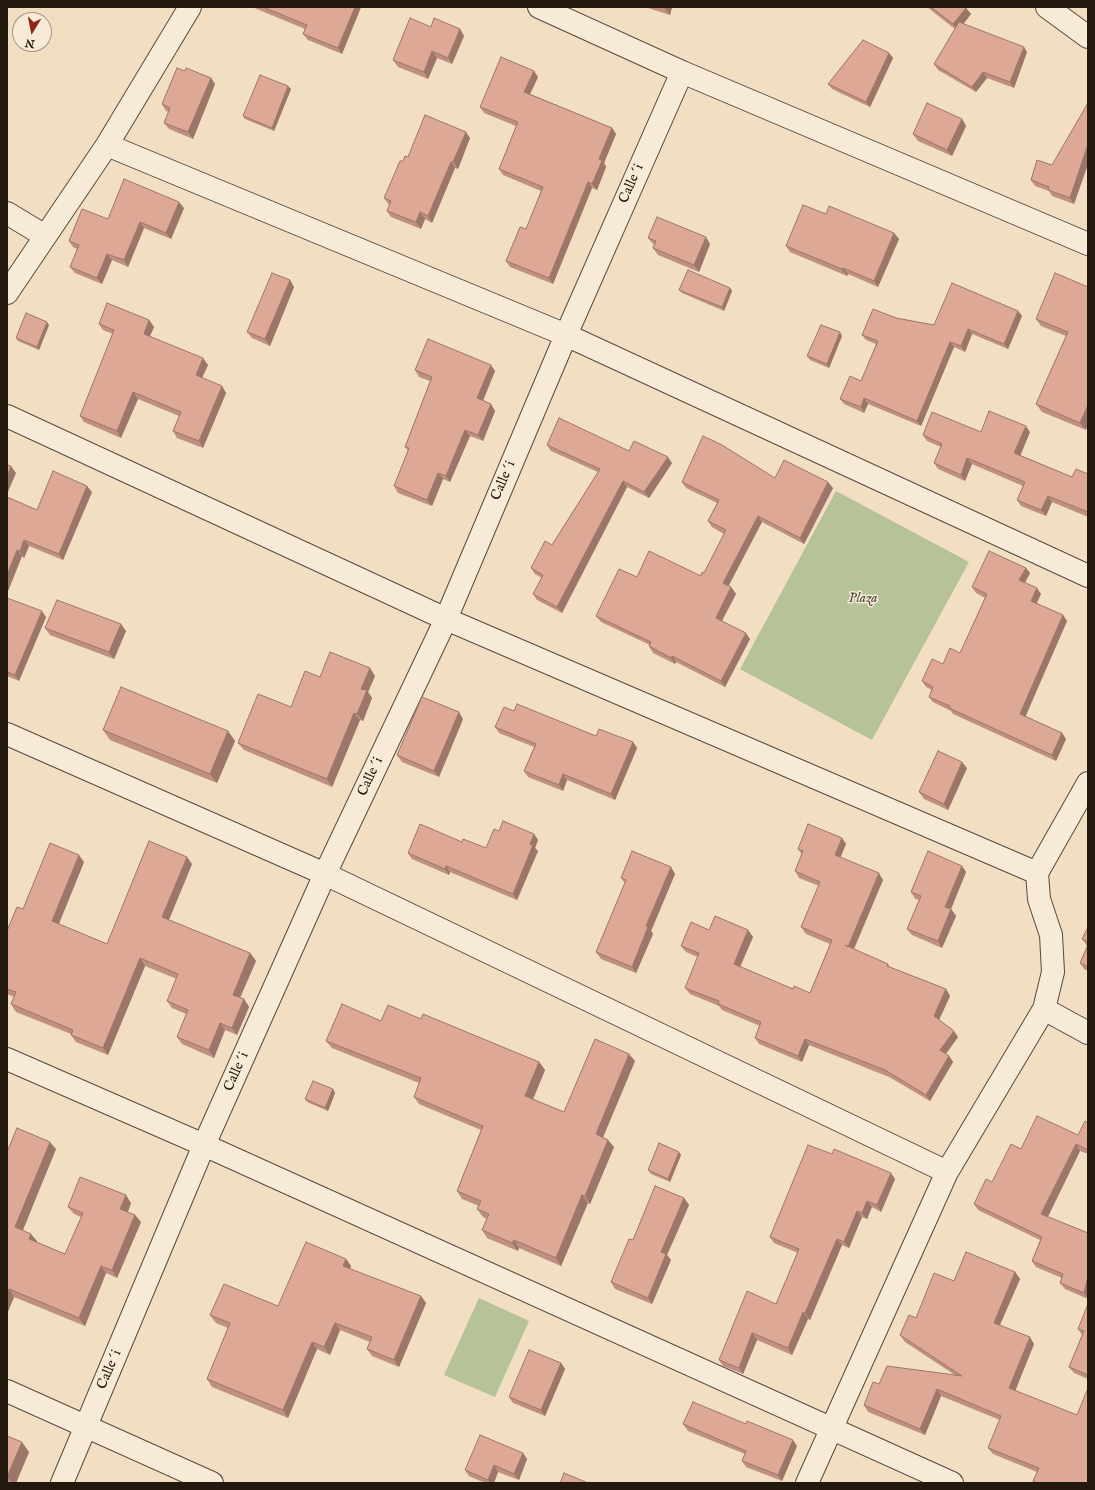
<!DOCTYPE html>
<meta charset="utf-8">
<style>
body{margin:0}
#map{position:relative;width:1095px;height:1490px;overflow:hidden;background:#f2dec2;font-family:"IM FELL English",serif}
canvas{display:block}
.frame{position:absolute;inset:0;border:8px solid #22180e;pointer-events:none}
.north{position:absolute;left:12px;top:12px;width:40px;height:40px;box-sizing:border-box;background:#f7ead7;border:1px solid #a29687;border-radius:50%;rotate:190deg;font-size:11px;font-weight:700;line-height:16px;text-align:center;color:#22180e}
.north::after{content:'';display:block;margin:auto;width:14px;height:18px;background:#8f2418;clip-path:polygon(50% 0,100% 100%,50% 72%,0 100%)}
</style>
<div id="map">
<canvas width="1095" height="1490"></canvas>
<div class="frame"></div>
<div class="north">N</div>
</div>
<script>
const context = document.querySelector('canvas').getContext('2d');
context.lineJoin = 'round';
function fillPath(path, color) {
  context.fillStyle = color;
  context.fill(path, 'evenodd');
}
function toPath(rows) {
  const path = new Path2D();
  for (const r of rows) {
    path.moveTo(r[0], r[1]);
    for (let i = 2; i < r.length; i += 2) path.lineTo(r[i], r[i + 1]);
  }
  return path;
}
function stroke(path, color, width, dash) {
  context.strokeStyle = color;
  context.lineWidth = width;
  context.lineCap = dash ? 'butt' : 'round';
  context.setLineDash(dash || []);
  context.stroke(path);
}
function drawText(font, color, halo, rows, align = 'center') {
  context.font = font + ' "IM FELL English",serif';
  context.lineWidth = 3;
  context.setLineDash([]);
  context.textBaseline = 'middle';
  context.strokeStyle = halo;
  context.fillStyle = color;
  for (const [text, x, y, turn = 0] of rows) {
    context.save();
    context.translate(x, y);
    context.rotate((+turn || 0) * Math.PI / 180);
    context.textAlign = isNaN(turn) ? turn : align;
    if (halo) context.strokeText(text, 0, 0);
    context.fillText(text, 0, 0);
    context.restore();
  }
}
fillPath(toPath([
 [836,491,969,562,872,740,740,669],
 [479,1298,529,1321,495,1397,444,1375]
]), '#b6c297');
const minor = toPath([
 [539,7,682,72,1088,244],
 [1047,7,1088,37],
 [107,145,566,335,1088,576],
 [7,213,45,236],
 [7,293,107,145,190,7],
 [7,416,446,619,1037,873],
 [7,734,325,874,947,1172],
 [1044,1009,1088,1033],
 [7,1059,204,1145,952,1483],
 [7,1391,212,1483],
 [62,1483,204,1145,325,874,446,619,566,335,682,72],
 [807,1483,947,1172,1044,1009,1053,972,1051,935,1039,899,1037,873,1088,783]
]);
stroke(minor, '#564a3b', 24);
stroke(minor, '#f7ead7', 22);
fillPath(toPath([
 [252,7,361,7,342,54,308,40,303,34,305,29],
 [645,7,672,7,670,15],
 [927,7,965,7,971,14,963,24,1027,52,1014,88,987,78,976,92,938,70,934,64,955,29],
 [431,27,460,29,464,36,452,64,437,58,428,79,398,67,393,60],
 [889,53,893,58,870,107,832,89,828,84],
 [185,71,211,78,215,84,193,139,169,129,164,123,169,112,166,111,162,104],
 [538,77,530,94,612,128,616,134,604,163,606,167,597,190,592,188,553,284,510,267,506,261,526,229,541,191,503,175,499,169,516,126,484,113,480,107],
 [291,89,274,131,245,119,243,116],
 [1088,103,1088,164,1074,204,1052,196,1049,191,1035,186,1031,180,1052,165],
 [962,119,966,126,952,156,918,141,913,134],
 [470,138,458,169,455,168,432,223,425,219,421,229,391,217,387,211,389,205,384,198,403,161,408,157],
 [184,208,171,239,144,228,128,267,112,260,102,284,75,273,70,267,77,249,73,247,69,241,108,219],
 [826,214,894,233,899,239,878,287,848,274,847,276,790,252,786,246],
 [648,238,710,244,699,272,658,255,653,248,655,245,653,244],
 [290,280,294,287,270,346,252,338,247,332],
 [1088,287,1086,430,1042,412,1036,404,1066,336,1041,326,1036,319],
 [730,288,732,291,724,311,682,293,679,290],
 [1018,311,1022,316,1008,349,972,334,965,352,954,347,921,426,868,404,864,413,844,404,840,399,861,381,876,344,866,340,862,335,896,318,934,325],
 [149,320,154,327,150,336,208,365,202,378,222,386,226,393,203,448,177,438,173,431,179,416,138,399,121,438,84,422,80,416,113,334,103,330,99,324],
 [49,325,39,350,18,341,16,338],
 [842,336,829,368,810,360,807,356],
 [415,370,495,371,483,401,495,411,483,441,470,436,450,482,443,479,432,506,398,493,394,486,408,451,405,447,430,381,419,377],
 [981,432,1030,432,1020,455,1072,477,1088,474,1088,517,1052,502,1046,516,1021,506,1017,500,1023,486,972,464,965,481,938,469,934,463,941,447,927,441,923,435],
 [547,445,629,451,672,463,649,498,627,487,562,613,537,600,533,594,542,578,535,574,531,568,552,545,598,472,551,451],
 [775,478,833,488,804,544,762,522,728,586,731,587,736,594,722,621,750,639,725,687,676,662,675,664,653,653,649,646,650,645,601,622,596,616,637,577,701,576,704,573,724,534,712,527,708,521,717,503,686,488,682,482],
 [92,492,63,560,29,546,24,558,22,556,8,591,7,590,7,497,37,510],
 [1026,568,1030,573,1025,583,1041,594,1036,603,1063,615,1067,621,1025,716,1062,733,1066,739,1056,761,953,714,951,711,933,702,929,697,932,690,926,687,922,681,943,664,960,653,985,598,976,593,972,587],
 [7,598,46,617,19,681,7,676],
 [45,628,126,631,114,659,50,635],
 [375,676,368,692,372,698,363,721,360,720,332,787,244,750,238,743,291,707,320,677],
 [514,711,596,736,633,742,637,748,615,800,567,780,563,791,528,777,524,771,534,747,499,733,495,727],
 [463,719,439,777,402,762,397,755],
 [103,730,228,731,235,741,217,783,110,740],
 [967,768,948,810,924,799,919,792],
 [499,831,534,834,538,840,535,848,538,851,517,900,450,872,449,875,412,859,408,853,462,842,486,848],
 [842,838,846,844,840,857,883,880,854,949,888,964,890,967,946,989,950,996,939,1020,958,1037,946,1054,949,1056,953,1062,930,1101,889,1077,809,1045,802,1062,759,1044,755,1038,760,1026,722,1010,719,1006,690,994,685,988,698,957,686,952,681,946,709,930,748,930,753,937,740,967,793,989,810,993,830,944,806,934,801,927,819,886,799,878,795,871,802,855,798,849],
 [84,862,59,924,107,944,192,864,169,920,250,953,256,961,240,998,244,999,249,1007,237,1035,225,1030,214,1058,182,1044,177,1037,186,1014,172,1008,167,1001,177,979,145,966,108,1055,76,1042,71,1035,71,1034,16,1012,11,1004,14,997,7,994,7,931,23,909],
 [962,866,966,872,951,909,956,916,942,948,912,935,907,929,919,900,915,899,911,892],
 [675,874,651,931,653,934,636,973,601,959,596,952,625,883,621,878],
 [1088,927,1088,971,1084,969,1080,963,1087,946,1082,939],
 [421,1019,539,1062,545,1070,533,1099,564,1112,635,1061,603,1137,614,1147,590,1204,588,1203,561,1266,519,1248,518,1251,487,1238,482,1230,487,1219,483,1217,477,1209,479,1206,462,1199,457,1191,481,1130,419,1104,414,1097,419,1083,332,1048,326,1041,381,1021],
 [333,1089,335,1093,328,1111,307,1102,305,1099],
 [1088,1123,1088,1154,1080,1151,1048,1217,1088,1233,1088,1299,1065,1289,1060,1283,1062,1278,1036,1267,1032,1261,1040,1240,978,1210,974,1204,1021,1149,1078,1135],
 [56,1149,22,1230,37,1241,36,1242,65,1254,81,1217,74,1214,68,1207,131,1203,128,1212,135,1215,141,1222,117,1278,106,1273,85,1326,14,1297,7,1314,7,1152],
 [681,1155,670,1182,651,1174,648,1170],
 [895,1179,881,1212,872,1207,867,1219,862,1217,849,1248,842,1245,810,1320,808,1319,792,1355,757,1340,743,1374,723,1366,719,1360,776,1304,798,1253,774,1243,770,1237],
 [684,1198,689,1205,667,1255,671,1260,652,1304,615,1289,611,1282,633,1240],
 [346,1259,351,1266,350,1269,421,1296,426,1303,399,1367,372,1356,367,1349,370,1342,340,1330,330,1355,317,1349,288,1418,212,1387,207,1379,228,1328,216,1323,210,1315,278,1306],
 [1015,1272,1020,1279,1000,1325,1034,1344,1015,1390,1088,1483,1034,1483,1033,1481,1037,1472,993,1454,988,1448,1000,1420,941,1396,925,1435,868,1412,864,1405,879,1384,955,1375,905,1342,900,1335,916,1318,954,1281],
 [1088,1304,1088,1379,1074,1373,1069,1367,1082,1335,1078,1329],
 [561,1363,565,1369,545,1416,513,1403,509,1397],
 [683,1424,746,1424,797,1446,782,1481,746,1467,742,1461,745,1454,688,1431],
 [7,1436,29,1452,16,1483,7,1483],
 [523,1453,527,1459,519,1480,498,1472,494,1483,485,1483,469,1476,465,1470]
]), '#bf9081');
fillPath(toPath([
 [355,7,361,7,342,54,338,48],
 [664,7,672,7,670,15],
 [966,8,971,14,958,31,953,24],
 [460,29,464,36,452,64,448,58],
 [1024,47,1027,52,1014,88,1010,82],
 [432,51,437,58,428,79,424,72],
 [889,53,893,58,870,107,866,102],
 [534,71,538,77,528,98,524,92],
 [983,72,987,78,976,92,972,87],
 [211,78,215,84,193,139,188,132],
 [288,86,291,89,274,131,272,128],
 [962,119,966,126,952,156,947,150],
 [612,128,616,134,604,163,606,167,597,190,592,184,599,159],
 [466,132,470,138,458,169,453,162],
 [1087,147,1088,148,1088,164,1074,204,1070,198],
 [451,162,455,168,432,223,428,216],
 [588,182,592,188,553,284,549,278],
 [179,202,184,208,171,239,166,233],
 [420,212,425,219,421,229,416,222],
 [140,222,144,228,128,267,124,260],
 [894,233,899,239,878,287,874,281],
 [706,237,710,244,699,272,694,265],
 [107,254,112,260,102,284,97,278],
 [843,268,848,274,847,276,842,269],
 [290,280,294,287,270,346,265,339],
 [730,288,732,291,724,311,722,307],
 [1018,311,1022,316,1008,349,1004,344],
 [149,320,154,327,148,340,144,334],
 [47,322,49,325,39,350,37,347],
 [968,329,972,334,965,352,961,346],
 [840,332,842,336,829,368,827,364],
 [950,342,954,347,921,426,917,421],
 [203,358,208,365,200,382,196,375],
 [491,365,495,371,481,405,477,398],
 [222,386,226,393,203,448,199,441],
 [133,392,138,399,121,438,117,431],
 [864,398,868,404,864,413,861,407],
 [491,404,495,411,483,441,478,435],
 [1088,405,1088,424,1086,430,1080,423],
 [1026,426,1030,432,1019,459,1014,453],
 [465,430,470,436,450,482,446,476],
 [668,457,672,463,649,498,644,492],
 [967,458,972,464,965,481,961,475],
 [11,466,16,473,7,494,7,477],
 [438,473,443,479,432,506,427,500],
 [623,481,627,487,562,613,557,607],
 [828,482,833,488,804,544,800,538],
 [87,486,92,492,63,560,59,554],
 [1048,496,1052,502,1046,516,1041,510],
 [758,516,762,522,727,589,723,583],
 [24,540,29,546,24,558,20,551],
 [17,550,22,556,8,591,7,589,7,575],
 [1026,568,1030,573,1023,586,1019,580],
 [731,587,736,594,720,624,716,618],
 [1037,588,1041,594,1035,607,1031,601],
 [42,611,46,617,19,681,15,675],
 [1063,615,1067,621,1024,720,1020,714],
 [121,624,126,631,114,659,109,652],
 [746,633,750,639,725,687,721,681],
 [672,656,676,662,675,664,671,658],
 [370,668,375,676,368,692,372,698,363,721,357,714,361,689],
 [459,712,463,719,439,777,434,771],
 [354,713,360,720,332,787,327,779],
 [228,731,235,741,217,783,210,774],
 [1062,733,1066,739,1056,761,1052,755],
 [633,742,637,748,615,800,611,794],
 [962,762,967,768,948,810,944,804],
 [563,774,567,780,563,791,559,785],
 [534,834,538,840,535,848,538,851,517,900,513,894,530,844],
 [842,838,846,844,839,861,835,855],
 [79,855,84,862,57,928,52,921],
 [187,857,192,864,167,924,162,917],
 [446,866,450,872,449,875,445,869],
 [962,866,966,872,951,909,956,916,942,948,938,941,945,907],
 [671,867,675,874,651,931,653,934,636,973,632,967,646,926],
 [879,873,883,880,852,953,848,947],
 [748,930,753,937,738,971,734,964],
 [250,953,256,961,238,1002,233,995],
 [140,958,145,966,108,1055,103,1048],
 [946,989,950,996,938,1022,934,1016],
 [244,999,249,1007,237,1035,232,1028],
 [220,1023,225,1030,214,1058,209,1050],
 [954,1031,958,1037,944,1056,940,1050],
 [805,1039,809,1045,802,1062,798,1056],
 [629,1054,635,1061,601,1142,596,1134],
 [949,1056,953,1062,930,1101,926,1095],
 [539,1062,545,1070,531,1104,525,1096],
 [333,1089,335,1093,328,1111,325,1108],
 [608,1140,614,1147,590,1204,585,1196],
 [50,1142,56,1149,21,1235,15,1227],
 [1076,1144,1080,1151,1046,1220,1041,1214],
 [679,1152,681,1155,670,1182,668,1179],
 [891,1173,895,1179,881,1212,877,1205],
 [126,1195,131,1203,126,1216,120,1209],
 [582,1195,588,1203,561,1266,556,1258],
 [684,1198,689,1205,667,1255,671,1260,652,1304,648,1298,661,1252],
 [867,1201,872,1207,867,1219,862,1213],
 [857,1211,862,1217,849,1248,844,1242],
 [135,1215,141,1222,117,1278,112,1270],
 [31,1234,37,1241,35,1247,29,1239],
 [837,1239,842,1245,810,1320,805,1313],
 [514,1240,519,1248,518,1251,512,1243],
 [346,1259,351,1266,348,1273,343,1266],
 [101,1266,106,1273,85,1326,79,1318],
 [1015,1272,1020,1279,998,1329,994,1323],
 [1088,1276,1088,1299,1084,1293],
 [9,1289,14,1297,7,1314,7,1293],
 [421,1296,426,1303,399,1367,394,1360],
 [803,1312,808,1319,792,1355,788,1348],
 [335,1323,340,1330,330,1355,324,1347],
 [752,1333,757,1340,743,1374,739,1368],
 [1030,1337,1034,1344,1014,1394,1009,1388],
 [312,1342,317,1349,288,1418,283,1410],
 [561,1363,565,1369,545,1416,541,1410],
 [937,1389,941,1396,925,1435,920,1429],
 [793,1440,797,1446,782,1481,778,1475],
 [22,1442,29,1452,16,1483,12,1483,7,1477],
 [523,1453,527,1459,519,1480,514,1474],
 [494,1465,498,1472,494,1483,490,1483,488,1480]
]), '#9b7669');
const building = toPath([
 [263,7,355,7,338,48,303,34,307,25,263,7],
 [931,7,965,7,966,8,953,24,931,7],
 [410,18,431,27,434,18,460,29,448,58,432,51,424,72,393,60,410,18],
 [959,22,1024,47,1010,82,983,72,972,87,934,64,959,22],
 [863,40,889,53,866,102,828,84,863,40],
 [501,57,534,71,524,92,612,128,599,159,602,161,592,184,588,182,549,278,506,261,520,227,526,229,543,187,499,169,518,122,480,107,501,57],
 [177,68,185,71,186,68,211,78,188,132,164,123,170,108,162,104,177,68],
 [260,75,288,86,272,128,243,116,260,75],
 [927,103,962,119,947,150,913,134,927,103],
 [1088,103,1088,147,1087,147,1070,198,1048,190,1049,187,1031,180,1037,160,1052,165,1088,103],
 [425,115,466,132,453,162,451,162,428,216,420,212,416,222,387,211,391,201,384,198,400,161,403,161,405,156,408,157,425,115],
 [124,179,179,202,166,233,140,222,124,260,107,254,97,278,70,267,79,245,69,241,82,209,108,219,124,179],
 [803,205,826,214,829,206,894,233,874,281,843,268,842,269,786,246,803,205],
 [657,217,706,237,694,265,653,248,656,241,648,238,657,217],
 [688,270,730,288,722,307,679,290,688,270],
 [272,273,290,280,265,339,247,332,272,273],
 [1055,273,1088,287,1088,405,1080,423,1036,404,1068,332,1036,319,1055,273],
 [952,283,1018,311,1004,344,968,329,961,346,950,342,917,421,864,398,861,407,840,399,850,376,861,381,878,341,862,335,873,309,896,318,934,325,952,283],
 [107,303,149,320,144,334,203,358,196,375,222,386,199,441,173,431,181,412,133,392,117,431,80,416,114,330,99,324,107,303],
 [26,313,47,322,37,347,16,338,26,313],
 [821,325,840,332,827,364,807,356,821,325],
 [428,339,491,365,477,398,491,404,478,435,465,430,446,476,438,473,427,500,394,486,409,448,405,447,432,377,415,370,428,339],
 [989,411,1026,426,1014,453,1072,477,1076,469,1088,474,1088,512,1048,496,1041,510,1017,500,1025,482,967,458,961,475,934,463,942,444,923,435,932,412,981,432,989,411],
 [559,418,629,451,634,441,668,457,644,492,623,481,557,607,533,594,543,575,531,568,545,541,552,545,600,469,547,445,559,418],
 [703,436,722,445,775,478,784,460,828,482,800,538,758,516,723,583,731,587,716,618,746,633,721,681,672,656,671,658,649,646,651,642,596,616,619,569,637,577,649,551,701,576,702,572,704,573,726,530,708,521,719,500,682,482,703,436],
 [7,465,11,466,7,477,7,465],
 [53,471,87,486,59,554,24,540,20,551,17,550,7,575,7,497,37,510,53,471],
 [989,551,1026,568,1019,580,1037,588,1031,601,1063,615,1020,714,1062,733,1052,755,949,708,950,706,929,697,933,687,922,681,932,659,943,664,950,648,960,653,987,594,972,587,989,551],
 [7,598,42,611,15,675,7,672,7,598],
 [57,600,121,624,109,652,45,628,57,600],
 [330,652,370,668,361,689,367,690,357,714,354,713,327,779,238,743,258,694,291,707,305,671,320,677,330,652],
 [121,687,228,731,210,774,103,730,121,687],
 [422,697,459,712,434,771,397,755,422,697],
 [517,704,596,736,599,729,633,742,611,794,563,774,559,785,524,771,536,744,495,727,504,707,514,711,517,704],
 [938,751,962,762,944,804,919,792,938,751],
 [503,821,534,834,530,844,533,845,513,894,446,866,445,869,408,853,420,824,462,842,463,839,486,848,494,829,499,831,503,821],
 [808,824,842,838,835,855,879,873,848,947,845,945,888,964,887,966,946,989,934,1016,954,1031,940,1050,949,1056,926,1095,885,1070,805,1039,798,1056,755,1038,761,1022,718,1004,719,1001,685,988,699,953,681,946,691,922,709,930,715,916,748,930,734,964,793,989,794,986,810,993,832,940,801,927,820,882,795,871,803,851,798,849,808,824],
 [149,841,187,857,162,917,250,953,233,995,244,999,232,1028,220,1023,209,1050,177,1037,188,1010,167,1001,178,974,140,958,103,1048,71,1035,73,1030,11,1004,16,992,7,989,7,931,17,907,23,909,50,843,79,855,52,921,107,944,149,841],
 [632,851,671,867,646,926,648,927,632,967,596,952,626,880,621,878,632,851],
 [928,851,962,866,945,907,951,909,938,941,907,929,921,896,911,892,928,851],
 [1088,927,1088,942,1082,939,1088,927],
 [1088,945,1088,967,1080,963,1088,945],
 [342,1004,381,1021,388,1005,421,1019,423,1014,539,1062,525,1096,564,1112,595,1039,629,1054,596,1134,608,1140,585,1196,582,1195,556,1258,514,1240,512,1243,482,1230,489,1214,477,1209,481,1201,457,1191,483,1126,414,1097,421,1078,326,1041,342,1004],
 [313,1081,333,1089,325,1108,305,1099,313,1081],
 [1037,1116,1078,1135,1085,1121,1088,1123,1088,1150,1076,1144,1041,1214,1088,1233,1088,1276,1084,1293,1060,1283,1063,1274,1032,1261,1042,1237,974,1204,986,1179,992,1182,1011,1144,1021,1149,1037,1116],
 [17,1128,50,1142,15,1227,31,1234,29,1239,65,1254,83,1213,68,1207,80,1177,126,1195,120,1209,135,1215,112,1270,101,1266,79,1318,9,1289,7,1293,7,1152,17,1128],
 [659,1143,679,1152,668,1179,648,1170,659,1143],
 [808,1145,832,1154,834,1149,891,1173,877,1205,867,1201,862,1213,857,1211,844,1242,837,1239,805,1313,803,1312,788,1348,752,1333,739,1368,719,1360,747,1291,776,1304,799,1249,770,1237,808,1145],
 [655,1186,684,1198,661,1252,666,1254,648,1298,611,1282,629,1239,633,1240,655,1186],
 [306,1242,346,1259,343,1266,421,1296,394,1360,367,1349,372,1337,335,1323,324,1347,312,1342,283,1410,207,1379,230,1323,210,1315,224,1284,278,1306,306,1242],
 [966,1252,1015,1272,994,1323,1030,1337,1009,1388,1077,1415,1088,1388,1088,1483,1038,1483,1033,1481,1039,1468,988,1448,1001,1416,937,1389,920,1429,864,1405,873,1382,879,1384,887,1366,962,1376,900,1335,909,1315,916,1318,934,1273,954,1281,966,1252],
 [1088,1304,1088,1375,1069,1367,1084,1331,1078,1329,1088,1304],
 [529,1350,561,1363,541,1410,509,1397,529,1350],
 [693,1402,746,1424,747,1421,793,1440,778,1475,742,1461,746,1451,683,1424,693,1402],
 [480,1435,523,1453,514,1474,494,1465,488,1480,465,1470,480,1435],
 [7,1436,22,1442,7,1477,7,1436],
 [564,1473,588,1483,560,1483,564,1473]
]);
fillPath(building, '#dea896');
stroke(building, '#9b7669', 1);
drawText('14px', '#22180e', '#f7ead7', [
 ["Calle´i",632,184,-66],
 ["Calle´i",504,481,-67],
 ["Calle´i",371,777,-65],
 ["Calle´i",237,1072,-66],
 ["Calle´i",110,1370,-67]
]);
drawText('italic 14px', '#4e4b37', '#f7ead7', [
 ["Plaza",863,599]
]);
</script>
